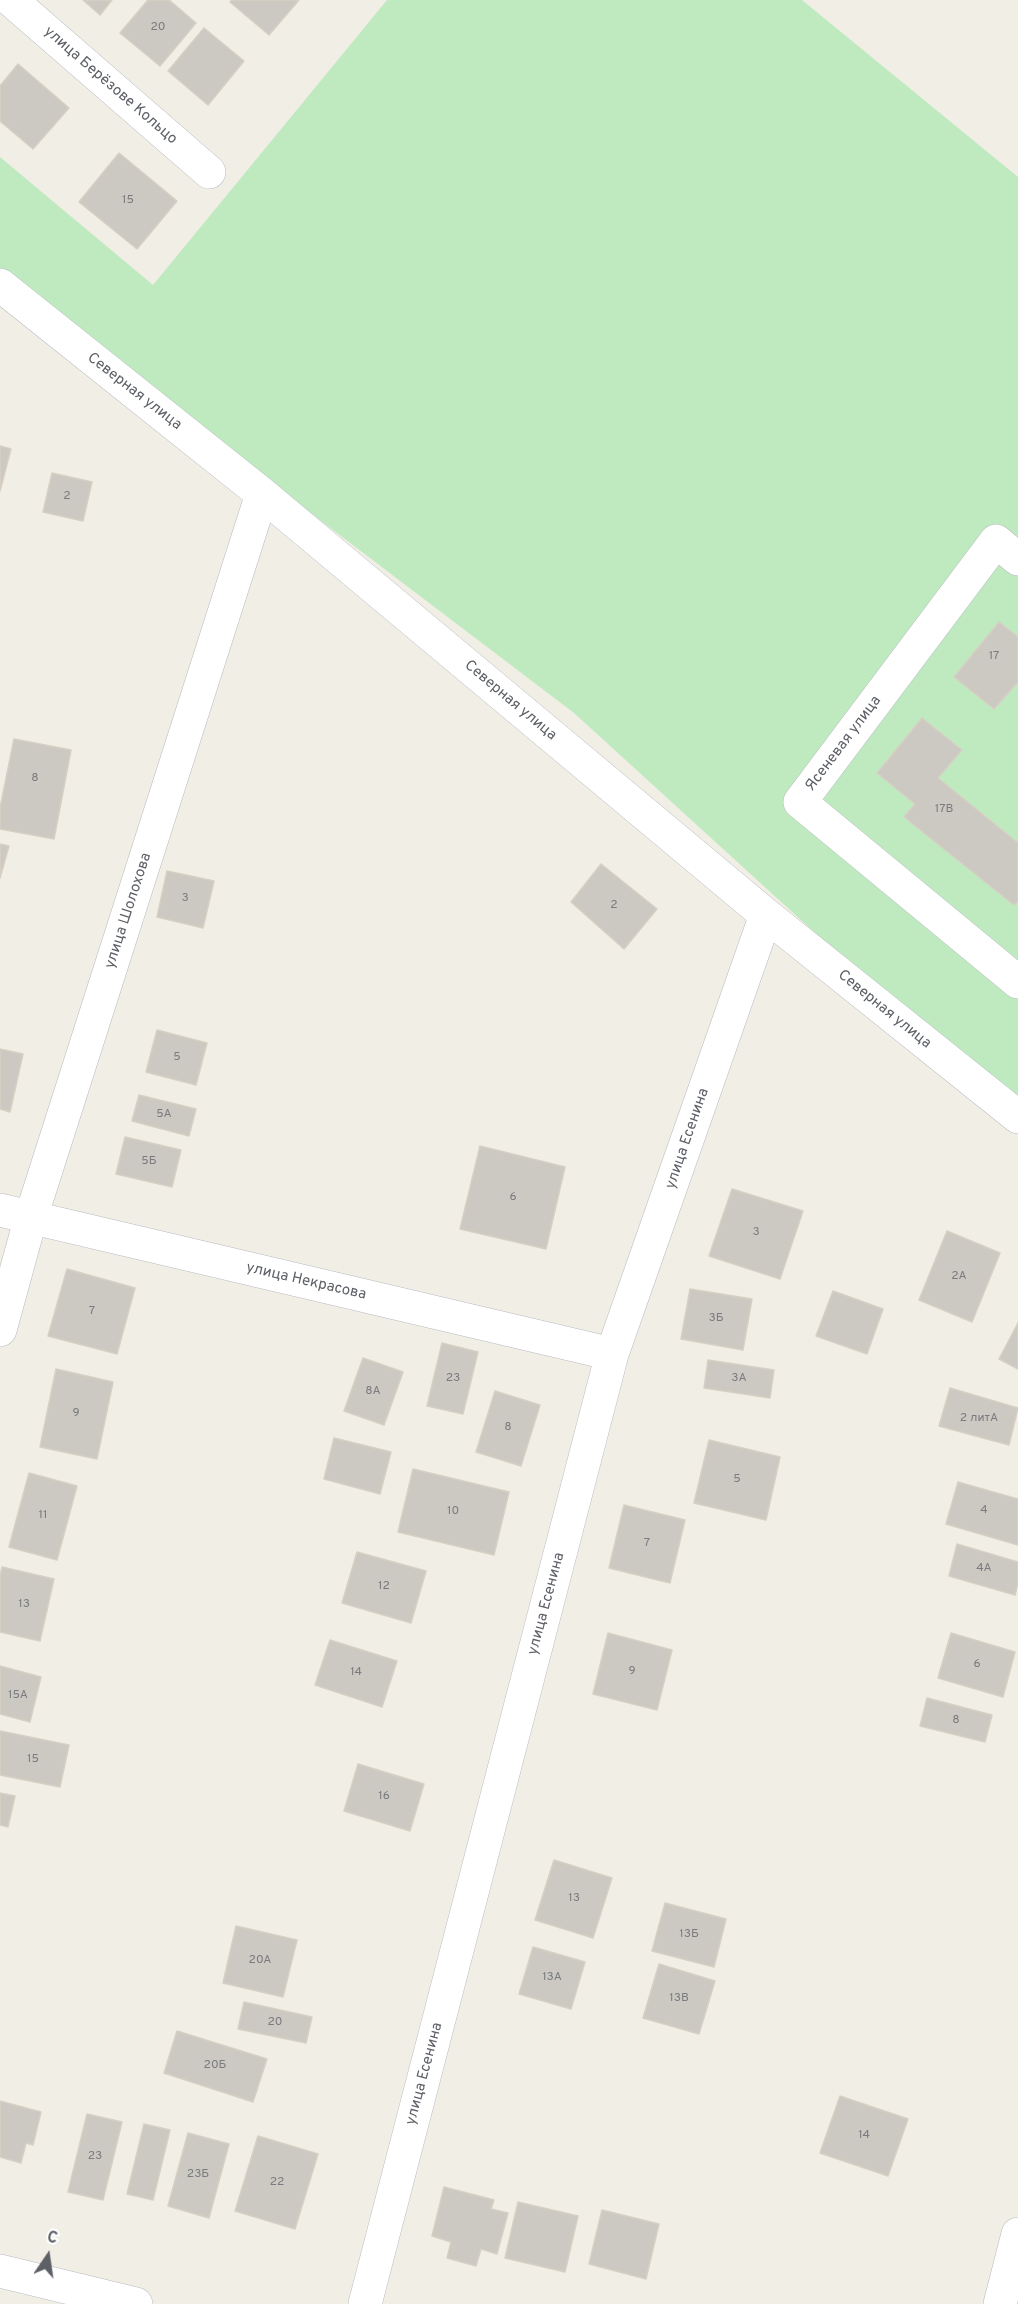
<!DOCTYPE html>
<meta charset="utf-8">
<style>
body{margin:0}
#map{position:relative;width:1018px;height:2304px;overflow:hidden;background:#f1eee5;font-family:Overpass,sans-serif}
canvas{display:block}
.north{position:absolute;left:18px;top:2226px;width:60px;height:60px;-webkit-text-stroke:4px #fff;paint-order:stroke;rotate:13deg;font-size:16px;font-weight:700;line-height:24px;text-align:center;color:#5d6167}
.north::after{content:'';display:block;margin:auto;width:21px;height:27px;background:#5d6167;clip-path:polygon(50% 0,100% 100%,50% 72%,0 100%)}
</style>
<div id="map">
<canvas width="1018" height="2304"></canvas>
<div class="north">С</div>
</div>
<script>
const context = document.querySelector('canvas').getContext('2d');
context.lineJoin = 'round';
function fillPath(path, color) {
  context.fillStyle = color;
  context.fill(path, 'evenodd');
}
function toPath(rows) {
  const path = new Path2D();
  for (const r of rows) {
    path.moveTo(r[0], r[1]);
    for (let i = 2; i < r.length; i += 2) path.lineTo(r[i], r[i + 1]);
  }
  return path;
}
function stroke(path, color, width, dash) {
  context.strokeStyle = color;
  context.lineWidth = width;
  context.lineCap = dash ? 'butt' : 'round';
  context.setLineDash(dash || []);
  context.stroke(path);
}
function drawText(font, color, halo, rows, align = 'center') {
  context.font = font + ' Overpass,sans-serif';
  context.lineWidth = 5;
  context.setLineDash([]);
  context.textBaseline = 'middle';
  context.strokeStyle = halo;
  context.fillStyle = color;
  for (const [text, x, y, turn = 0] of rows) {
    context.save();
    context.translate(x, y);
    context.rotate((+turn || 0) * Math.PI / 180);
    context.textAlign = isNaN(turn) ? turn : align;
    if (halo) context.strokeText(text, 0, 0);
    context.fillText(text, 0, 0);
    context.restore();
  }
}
fillPath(toPath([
 [387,0,802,0,1018,177,1018,1118,574,713,0,277,0,157,153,285]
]), '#bfeac0');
const building = toPath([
 [83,0,112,0,100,15,83,0],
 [148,0,169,0,196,23,160,66,120,33,148,0],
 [232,0,299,0,269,35,230,2,232,0],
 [204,28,244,61,208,105,168,71,204,28],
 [18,64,69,108,33,149,0,121,0,86,18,64],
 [119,153,177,201,137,249,79,202,119,153],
 [0,446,11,449,0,491,0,446],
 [52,473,92,482,83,521,43,512,52,473],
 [999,622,1018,637,1018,682,994,709,954,677,999,622],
 [922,718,962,750,938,778,1018,843,1018,901,1014,905,904,817,915,804,877,773,922,718],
 [14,739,71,750,54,839,0,829,0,808,14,739],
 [0,844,9,846,0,878,0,844],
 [601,864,657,909,624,949,571,902,601,864],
 [167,871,214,881,203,928,157,917,167,871],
 [157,1030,207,1043,196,1085,146,1072,157,1030],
 [0,1049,23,1054,10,1112,0,1109,0,1049],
 [139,1095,196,1109,189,1136,132,1121,139,1095],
 [125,1137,181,1150,172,1187,116,1174,125,1137],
 [480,1146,565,1167,546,1249,460,1229,480,1146],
 [732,1189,803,1211,780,1279,709,1256,732,1189],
 [947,1231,1000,1253,972,1322,919,1300,947,1231],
 [67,1269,135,1288,117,1354,48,1336,67,1269],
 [690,1289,752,1299,743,1350,681,1339,690,1289],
 [833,1291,883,1309,867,1354,816,1336,833,1291],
 [1018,1323,1018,1369,999,1359,1018,1323],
 [442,1343,478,1352,463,1414,427,1406,442,1343],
 [363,1358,403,1372,384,1425,344,1411,363,1358],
 [708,1360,774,1370,770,1398,704,1388,708,1360],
 [56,1369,113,1382,97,1459,40,1447,56,1369],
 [950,1388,1018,1408,1009,1445,939,1426,950,1388],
 [495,1391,540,1405,521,1466,476,1452,495,1391],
 [334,1438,391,1452,380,1494,324,1479,334,1438],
 [709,1440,780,1457,766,1520,694,1503,709,1440],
 [413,1469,509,1492,494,1555,398,1532,413,1469],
 [29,1473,77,1486,57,1560,9,1547,29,1473],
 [958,1482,1018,1499,1018,1545,946,1524,958,1482],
 [624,1505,685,1520,670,1583,609,1568,624,1505],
 [957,1544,1018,1562,1018,1583,1015,1595,949,1576,957,1544],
 [357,1552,426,1571,411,1623,342,1603,357,1552],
 [2,1567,54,1579,40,1641,0,1632,0,1576,2,1567],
 [608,1633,672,1650,657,1710,593,1694,608,1633],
 [951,1633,1015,1652,1003,1697,938,1678,951,1633],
 [330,1640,397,1661,382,1707,315,1685,330,1640],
 [0,1666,41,1677,30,1722,0,1714,0,1666],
 [927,1698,992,1715,985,1742,920,1726,927,1698],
 [0,1731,69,1745,60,1787,0,1775,0,1731],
 [358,1764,424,1784,410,1831,344,1811,358,1764],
 [0,1793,15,1796,8,1827,0,1825,0,1793],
 [554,1860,612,1878,593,1938,535,1920,554,1860],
 [665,1903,726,1919,714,1967,652,1951,665,1903],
 [236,1926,297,1940,283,1997,223,1983,236,1926],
 [533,1947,585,1962,571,2009,519,1994,533,1947],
 [659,1964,715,1981,699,2034,643,2018,659,1964],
 [244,2002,312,2017,306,2043,238,2029,244,2002],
 [177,2031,267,2059,253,2102,164,2073,177,2031],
 [840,2096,908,2119,888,2176,820,2153,840,2096],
 [0,2101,41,2112,33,2145,26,2143,21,2163,0,2157,0,2101],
 [87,2114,122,2122,103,2200,68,2192,87,2114],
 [144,2124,170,2130,153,2200,127,2194,144,2124],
 [188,2133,229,2144,209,2218,168,2206,188,2133],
 [258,2136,318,2154,295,2229,235,2211,258,2136],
 [444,2187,494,2200,491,2209,508,2213,497,2254,481,2249,476,2266,447,2258,451,2242,432,2236,444,2187],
 [518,2202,578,2216,565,2272,505,2258,518,2202],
 [602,2210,659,2224,646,2279,589,2264,602,2210]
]);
fillPath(building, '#ccc8c2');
stroke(building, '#d6d0c3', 1.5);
const minor = toPath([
 [11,0,209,172],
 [0,285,262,494,766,915,1018,1117],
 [1018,559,996,541,800,802,1018,982],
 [0,1210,612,1354],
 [0,1330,31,1217,262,494],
 [0,2271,136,2304],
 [365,2304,612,1354,766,915],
 [1000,2304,1018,2234]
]);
stroke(minor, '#b8bbc0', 34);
stroke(minor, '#fff', 33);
drawText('12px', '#797b7e', null, [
 ["20",158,28],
 ["15",128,201],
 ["2",67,497],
 ["17",994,657],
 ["8",35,779],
 ["17В",944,810],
 ["3",185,899],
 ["2",614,906],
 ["5",177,1058],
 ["5А",164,1115],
 ["5Б",149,1162],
 ["6",513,1198],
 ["3",756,1233],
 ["2А",959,1277],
 ["7",92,1312],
 ["3Б",716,1319],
 ["23",453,1379],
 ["3А",739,1379],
 ["8А",373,1392],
 ["9",76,1414],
 ["2 литА",979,1419],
 ["8",508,1428],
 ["5",737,1480],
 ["4",984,1511],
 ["10",453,1512],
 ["11",43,1516],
 ["7",647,1544],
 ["4А",984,1569],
 ["12",384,1587],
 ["13",24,1605],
 ["6",977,1665],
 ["9",632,1672],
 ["14",356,1673],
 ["15А",18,1696],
 ["8",956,1721],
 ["15",33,1760],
 ["16",384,1797],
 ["13",574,1899],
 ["13Б",689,1935],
 ["20А",260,1961],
 ["13А",552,1978],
 ["13В",679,1999],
 ["20",275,2023],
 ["20Б",215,2066],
 ["14",864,2136],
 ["23",95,2157],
 ["23Б",198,2175],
 ["22",277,2183]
]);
drawText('15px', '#5d6167', '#fff', [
 ["улица Берёзове Кольцо",110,86,41],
 ["Северная улица",134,392,38],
 ["Северная улица",510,701,40],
 ["Ясеневая улица",844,744,-53],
 ["улица Шолохова",129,911,-72],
 ["Северная улица",884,1010,39],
 ["улица Есенина",688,1139,-71],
 ["улица Некрасова",306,1282,13],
 ["улица Есенина",547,1604,-75],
 ["улица Есенина",425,2074,-75]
]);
</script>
